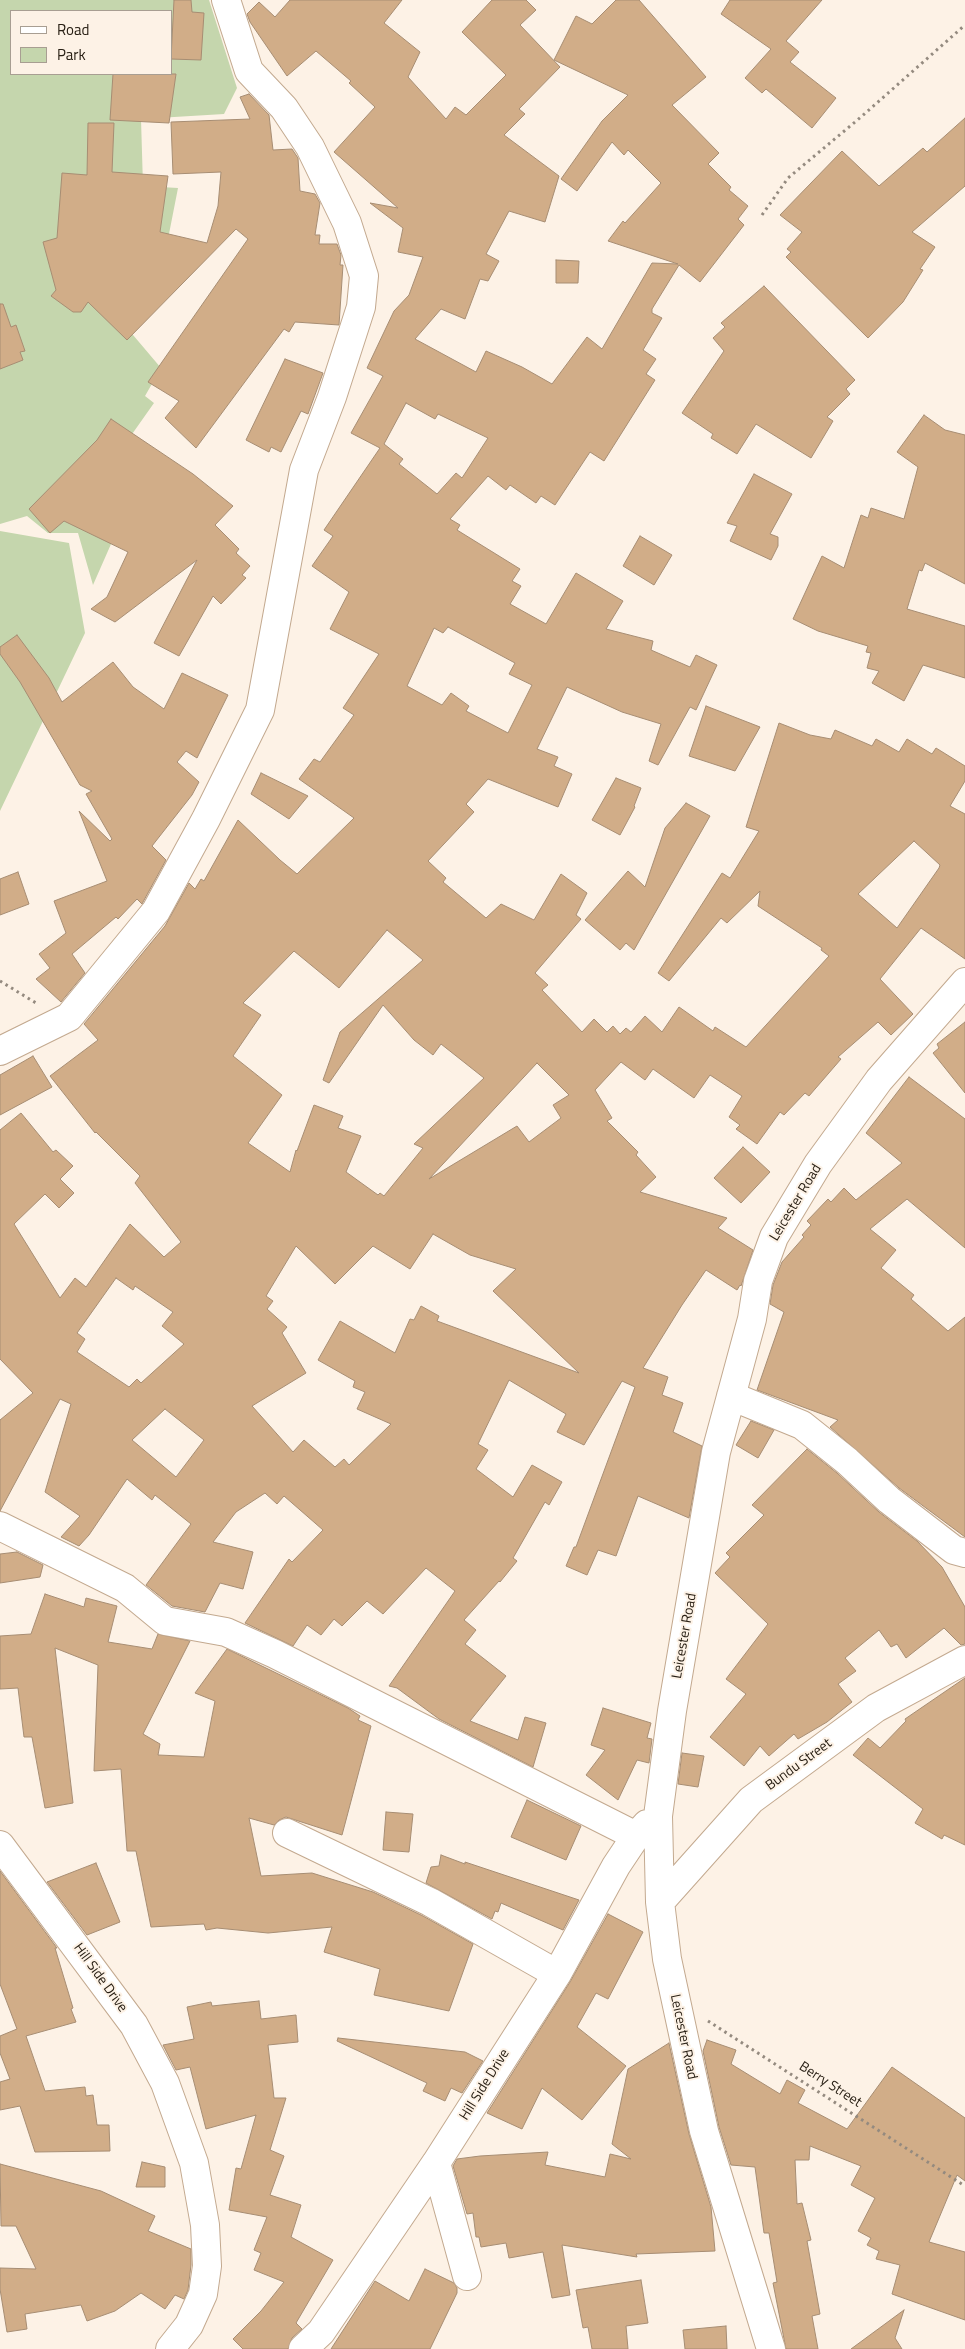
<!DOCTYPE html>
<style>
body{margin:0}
#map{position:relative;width:965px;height:2349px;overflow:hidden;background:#fdf2e6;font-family:"Titillium Web",sans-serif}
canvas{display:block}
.legend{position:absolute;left:10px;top:10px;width:162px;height:65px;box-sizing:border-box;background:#fdf2e6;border:1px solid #a89e92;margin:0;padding:6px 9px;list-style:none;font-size:15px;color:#292015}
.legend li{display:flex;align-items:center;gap:10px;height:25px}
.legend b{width:25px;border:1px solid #a89e92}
</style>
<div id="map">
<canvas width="965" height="2349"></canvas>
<ul class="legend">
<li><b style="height:6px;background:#fff"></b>Road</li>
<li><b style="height:14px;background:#c5d6ad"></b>Park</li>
</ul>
</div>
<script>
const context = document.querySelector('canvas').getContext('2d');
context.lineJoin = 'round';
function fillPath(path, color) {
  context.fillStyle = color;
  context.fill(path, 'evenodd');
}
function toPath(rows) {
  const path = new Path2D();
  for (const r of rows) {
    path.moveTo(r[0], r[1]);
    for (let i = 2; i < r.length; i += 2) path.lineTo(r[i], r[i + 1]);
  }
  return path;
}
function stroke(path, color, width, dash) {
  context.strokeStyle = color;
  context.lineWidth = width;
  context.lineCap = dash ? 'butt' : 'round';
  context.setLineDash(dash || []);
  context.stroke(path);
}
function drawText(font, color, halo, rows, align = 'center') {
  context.font = font + ' "Titillium Web",sans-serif';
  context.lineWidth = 4;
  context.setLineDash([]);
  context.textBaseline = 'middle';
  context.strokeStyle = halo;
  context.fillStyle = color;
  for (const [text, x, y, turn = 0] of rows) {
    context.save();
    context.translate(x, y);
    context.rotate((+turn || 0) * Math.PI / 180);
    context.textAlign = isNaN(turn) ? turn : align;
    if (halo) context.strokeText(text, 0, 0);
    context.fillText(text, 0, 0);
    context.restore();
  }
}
fillPath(toPath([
 [0,0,209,0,237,88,224,114,141,119,143,186,178,188,168,239,100,296,161,368,145,396,154,403,118,454,137,485,93,585,78,533,48,533,27,516,0,524],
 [11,11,171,11,171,74,11,74],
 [0,531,69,543,85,633,0,811]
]), '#c5d6ad');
const building = toPath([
 [174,0,191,0,192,12,204,13,201,60,171,59,174,0],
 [290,0,402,0,384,23,420,52,408,77,446,119,455,107,466,115,506,75,462,32,492,0,526,0,536,10,520,25,560,67,519,109,525,114,504,135,559,176,545,222,509,211,486,254,499,261,488,281,480,279,465,319,441,309,415,339,476,372,486,351,522,367,552,384,587,337,602,349,652,263,678,264,608,241,623,221,625,223,661,183,628,150,624,155,612,142,577,191,561,179,602,121,628,95,554,60,576,16,592,24,616,0,639,0,706,77,672,105,719,153,708,164,731,187,729,190,748,206,738,219,744,225,700,282,679,265,652,309,652,313,662,318,643,350,656,359,646,374,655,380,604,461,590,452,555,505,541,496,536,503,510,485,506,490,488,476,450,519,460,525,457,530,520,569,512,581,521,586,510,604,546,624,576,573,623,601,606,629,653,641,651,650,690,667,696,655,717,665,696,710,690,707,658,765,649,761,661,724,622,712,567,687,537,749,558,757,554,766,572,774,558,807,488,779,466,804,474,812,428,861,446,878,443,882,486,918,501,904,534,920,561,874,587,893,576,915,581,919,535,973,548,985,542,990,582,1032,594,1019,607,1032,613,1026,620,1034,626,1028,631,1032,645,1016,662,1032,679,1007,713,1031,715,1027,746,1047,829,956,821,950,822,948,758,906,760,891,727,923,721,918,669,981,658,973,722,873,730,878,759,831,746,827,779,723,810,735,831,739,835,730,872,746,876,739,899,752,907,739,932,754,936,748,965,766,965,781,950,806,965,814,965,959,921,928,880,979,913,1014,891,1035,878,1022,838,1057,841,1059,809,1096,805,1093,784,1115,780,1112,757,1144,736,1129,740,1125,729,1117,742,1096,710,1075,694,1098,653,1069,645,1080,621,1062,595,1090,612,1118,607,1121,638,1152,636,1155,656,1177,640,1192,727,1218,718,1228,753,1250,741,1286,740,1285,737,1290,706,1270,682,1305,643,1368,668,1377,662,1395,683,1403,673,1432,702,1446,689,1518,638,1496,616,1556,598,1550,587,1575,566,1566,574,1547,576,1547,635,1387,622,1381,584,1445,557,1432,566,1414,509,1380,478,1444,488,1450,476,1469,513,1497,532,1465,562,1482,549,1505,545,1502,513,1558,517,1561,500,1582,499,1581,464,1620,476,1630,465,1644,506,1676,470,1721,518,1740,525,1717,546,1723,533,1767,439,1719,397,1688,389,1686,455,1591,426,1568,383,1614,367,1601,342,1626,334,1619,321,1635,307,1625,293,1646,245,1623,289,1559,292,1562,323,1530,284,1496,277,1504,265,1493,236,1512,213,1542,253,1552,243,1589,220,1583,205,1612,172,1606,146,1585,191,1524,155,1495,152,1500,127,1479,89,1535,79,1546,61,1537,80,1516,45,1492,71,1404,60,1399,0,1511,0,1420,33,1393,0,1359,0,1130,21,1113,53,1152,56,1150,73,1166,60,1179,74,1193,59,1208,45,1194,14,1224,60,1298,75,1278,86,1287,130,1224,164,1257,181,1242,135,1183,140,1176,96,1132,95,1133,50,1076,98,1040,84,1024,165,926,189,883,195,889,201,879,204,881,238,820,280,860,297,874,354,818,299,779,314,759,320,762,354,715,343,708,379,654,330,629,349,592,312,566,333,536,324,530,380,448,351,433,383,376,367,368,394,311,409,295,423,257,398,252,403,228,370,203,398,208,334,152,375,107,349,83,351,81,316,51,287,76,250,22,247,14,259,2,275,17,290,0],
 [406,403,435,419,438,414,488,438,462,478,456,473,437,494,399,464,403,459,384,444,406,403],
 [448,627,515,663,509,674,532,685,508,733,466,711,469,706,451,693,442,705,407,686,434,628,443,633,448,627],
 [914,841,940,865,939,868,897,928,858,894,914,841],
 [387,930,423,960,340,1032,323,1080,329,1083,383,1005,414,1040,433,1055,441,1044,484,1078,414,1144,423,1148,384,1196,380,1193,378,1195,346,1172,361,1136,338,1128,343,1116,314,1105,297,1151,296,1150,290,1172,248,1143,282,1095,233,1056,261,1015,243,1003,294,951,339,988,387,930],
 [537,1063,569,1095,553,1105,561,1118,529,1142,517,1126,429,1179,537,1063],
 [433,1234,470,1255,516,1269,493,1291,579,1373,437,1321,439,1316,421,1306,414,1320,410,1319,395,1353,340,1321,318,1360,355,1381,353,1387,365,1392,357,1409,391,1424,349,1465,344,1459,335,1467,304,1440,293,1452,252,1406,306,1373,282,1333,287,1327,267,1309,273,1301,266,1296,296,1246,335,1284,373,1246,410,1269,433,1234],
 [116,1278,133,1290,135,1286,173,1312,162,1326,184,1344,141,1383,137,1379,129,1387,77,1352,85,1339,77,1333,116,1278],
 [165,1409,204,1440,176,1477,132,1440,165,1409],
 [730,0,822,0,786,41,799,52,790,62,836,98,812,128,766,89,762,93,745,78,771,49,721,14,730,0],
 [113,74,176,74,169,123,110,120,113,74],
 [249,94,269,115,273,150,292,149,298,158,300,191,315,194,320,203,315,235,320,235,319,244,337,244,341,255,340,265,343,265,339,325,295,322,289,332,284,329,196,448,165,418,179,401,148,382,248,239,236,229,127,340,88,302,81,312,73,312,51,296,56,290,43,242,57,238,62,173,87,175,88,123,114,123,112,172,168,176,160,232,207,243,218,206,221,172,173,174,171,122,250,119,240,97,249,94],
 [965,118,965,186,912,232,935,247,920,269,923,270,903,302,868,338,786,257,791,252,787,249,802,232,780,215,842,151,879,186,923,148,927,152,965,118],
 [556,260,579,261,578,283,556,283,556,260],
 [764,286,855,380,846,389,850,394,827,417,833,421,811,458,756,424,737,454,711,438,713,434,682,413,724,351,713,338,725,327,721,323,764,286],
 [0,304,3,304,11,327,16,325,25,351,20,352,23,360,0,369,0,304],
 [285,359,323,373,308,414,301,411,281,452,271,447,269,452,246,440,285,359],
 [924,415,945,430,965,435,965,584,925,563,922,571,919,570,907,609,965,626,965,678,923,665,904,701,872,683,879,671,867,668,871,653,866,652,868,646,818,631,793,619,822,556,844,568,861,515,868,518,871,508,904,519,918,467,897,452,924,415],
 [111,419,193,474,233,506,215,525,239,549,236,553,250,566,242,575,246,578,221,604,213,596,179,656,154,643,197,560,115,622,91,609,107,597,128,552,64,521,50,533,29,509,97,440,111,419],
 [754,474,792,494,770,534,778,537,778,546,771,560,730,541,737,526,727,523,754,474],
 [640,536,672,555,654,585,623,566,640,536],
 [17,635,49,678,62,702,113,662,133,687,164,709,182,673,228,695,197,758,186,751,177,762,199,782,192,795,152,846,166,860,143,902,142,904,137,899,118,919,116,917,72,954,85,973,61,1002,36,979,50,968,39,954,66,933,54,901,107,881,79,811,110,841,112,839,86,794,92,791,80,785,20,682,0,654,0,647,17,635],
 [706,706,760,727,735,771,689,756,706,706],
 [261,773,308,796,289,819,251,794,261,773],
 [616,778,641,788,634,806,635,807,620,835,592,820,616,778],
 [686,803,710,816,634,950,626,943,620,950,585,920,628,871,645,887,665,828,686,803],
 [18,872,29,904,0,915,0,879,18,872],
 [965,1022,965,1093,933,1053,939,1048,937,1044,965,1022],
 [33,1056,52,1087,0,1115,0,1075,33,1056],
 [909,1077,965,1119,965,1248,907,1199,870,1229,896,1250,881,1268,914,1295,911,1299,948,1331,965,1317,965,1537,899,1488,830,1427,838,1420,757,1390,784,1312,770,1304,773,1285,782,1262,804,1237,802,1235,811,1225,807,1221,828,1199,831,1202,844,1188,856,1200,902,1163,866,1133,909,1077],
 [743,1147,770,1172,741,1203,714,1178,743,1147],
 [751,1421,774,1430,758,1458,736,1445,751,1421],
 [807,1449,837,1473,879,1512,917,1541,942,1567,965,1607,965,1644,961,1645,944,1628,906,1658,897,1644,891,1647,879,1630,845,1658,856,1671,838,1684,852,1702,827,1722,798,1739,794,1734,769,1756,760,1746,744,1766,710,1737,746,1694,726,1679,768,1624,715,1573,730,1557,726,1553,764,1515,752,1505,807,1449],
 [17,1552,43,1565,40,1577,0,1583,0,1554,17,1552],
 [45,1594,84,1607,86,1598,117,1606,108,1642,152,1649,158,1634,190,1641,143,1734,160,1744,158,1755,204,1757,215,1701,195,1693,227,1649,348,1708,360,1716,358,1720,371,1726,342,1835,286,1817,279,1820,274,1825,249,1818,261,1876,312,1873,373,1892,423,1916,473,1944,449,2011,374,1995,380,1969,324,1952,332,1927,268,1933,217,1928,206,1930,204,1924,151,1927,136,1851,127,1851,121,1769,94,1771,98,1665,55,1648,73,1803,45,1808,32,1737,24,1737,18,1688,0,1689,0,1636,31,1634,45,1594],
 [965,1678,965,1845,944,1835,942,1839,915,1823,923,1809,853,1755,868,1738,880,1748,906,1721,905,1719,965,1678],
 [603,1708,651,1723,647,1738,652,1739,649,1763,637,1760,618,1800,586,1775,605,1750,591,1745,603,1708],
 [682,1753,704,1756,698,1787,678,1784,682,1753],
 [527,1800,581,1826,566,1860,511,1837,527,1800],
 [386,1812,413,1814,409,1852,383,1850,386,1812],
 [441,1855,465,1864,465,1862,579,1900,563,1930,501,1903,498,1912,495,1911,492,1919,426,1883,431,1867,439,1866,441,1855],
 [96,1863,120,1922,87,1935,47,1882,96,1863],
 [0,1871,57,1948,55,1948,73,2008,71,2009,76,2022,26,2036,45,2091,85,2087,86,2096,93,2095,97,2125,109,2125,110,2151,35,2152,20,2106,0,2110,0,2082,10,2079,0,2053,0,2036,17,2029,0,1984,0,1871],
 [608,1914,643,1932,608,1999,596,1993,577,2027,626,2066,582,2120,542,2088,522,2129,487,2113,570,1982,608,1914],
 [259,2001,261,2019,296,2015,298,2042,268,2045,274,2098,286,2098,270,2150,284,2156,270,2195,301,2205,291,2237,333,2260,296,2323,302,2329,292,2338,288,2349,243,2349,233,2339,261,2311,284,2282,254,2270,261,2253,254,2250,267,2217,229,2210,236,2168,241,2169,256,2115,206,2129,190,2067,176,2070,163,2045,194,2039,187,2007,211,2002,212,2006,259,2001],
 [338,2038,465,2052,483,2061,462,2093,451,2088,445,2101,423,2091,427,2083,337,2041,338,2038],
 [707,2040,736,2050,731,2064,780,2094,787,2080,805,2090,798,2103,847,2129,892,2067,965,2118,965,2181,957,2175,929,2242,965,2252,965,2320,892,2294,900,2265,876,2259,879,2251,867,2245,871,2238,858,2231,875,2198,851,2185,861,2166,810,2146,809,2160,795,2160,797,2204,802,2203,811,2240,807,2241,820,2314,812,2316,818,2349,786,2349,773,2283,777,2282,769,2233,764,2233,755,2167,731,2165,719,2127,703,2051,707,2040],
 [669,2043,689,2134,711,2207,715,2251,636,2254,637,2257,562,2245,570,2295,552,2298,543,2252,509,2258,506,2243,481,2247,479,2237,476,2237,473,2213,467,2214,453,2166,457,2159,480,2156,548,2152,545,2165,605,2177,610,2154,631,2159,612,2144,628,2069,669,2043],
 [142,2162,165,2167,165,2187,136,2187,142,2162],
 [0,2164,101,2191,155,2216,148,2231,191,2249,191,2265,188,2290,184,2299,175,2295,165,2309,141,2293,115,2311,87,2321,81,2305,25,2314,27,2329,7,2332,0,2289,0,2268,36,2269,16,2226,1,2226,0,2164],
 [425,2269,454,2283,457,2288,457,2293,430,2349,331,2349,375,2281,409,2301,425,2269],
 [641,2280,648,2323,626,2326,628,2349,592,2349,588,2327,583,2328,576,2290,641,2280],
 [904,2310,895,2338,902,2349,851,2349,904,2310],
 [726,2326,727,2349,685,2349,683,2330,726,2326]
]);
fillPath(building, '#d1ad88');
stroke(building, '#a78d73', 1);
const street = toPath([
 [0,1051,69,1017,156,911,206,819,260,710,304,470,332,397,361,307,364,276,347,223,310,147,284,108,249,71,226,0],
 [731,1396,802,1425,847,1461,889,1500,954,1550,965,1553],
 [0,1526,125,1588,165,1621,226,1632,275,1654,636,1836],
 [287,1833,430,1902,557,1974],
 [0,1845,134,2025,165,2083,194,2163,205,2225,207,2266,203,2294,189,2325,170,2349],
 [660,1902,751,1800,876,1708,965,1660],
 [436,2163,467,2276],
 [303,2349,321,2332,436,2163,557,1974,616,1866,636,1836,647,1824],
 [771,2349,704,2131,667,1959,660,1902,658,1816,672,1711,716,1452,752,1319,758,1281,774,1237,818,1164,879,1080,965,982]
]);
stroke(street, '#c3a98f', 30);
stroke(toPath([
 [762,215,788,178,861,117,965,25],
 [0,981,36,1003],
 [708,2021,965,2186]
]), '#948a7f', 3, [2.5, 4]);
stroke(street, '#fff', 28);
drawText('14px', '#292015', '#fdf2e6', [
 ["Leicester Road",796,1203,-59],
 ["Leicester Road",685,1636,-80],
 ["Bundu Street",799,1765,-36],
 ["Hill Side Drive",100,1978,54],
 ["Leicester Road",683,2037,78],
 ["Hill Side Drive",485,2085,-58],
 ["Berry Street",830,2085,33]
]);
</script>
